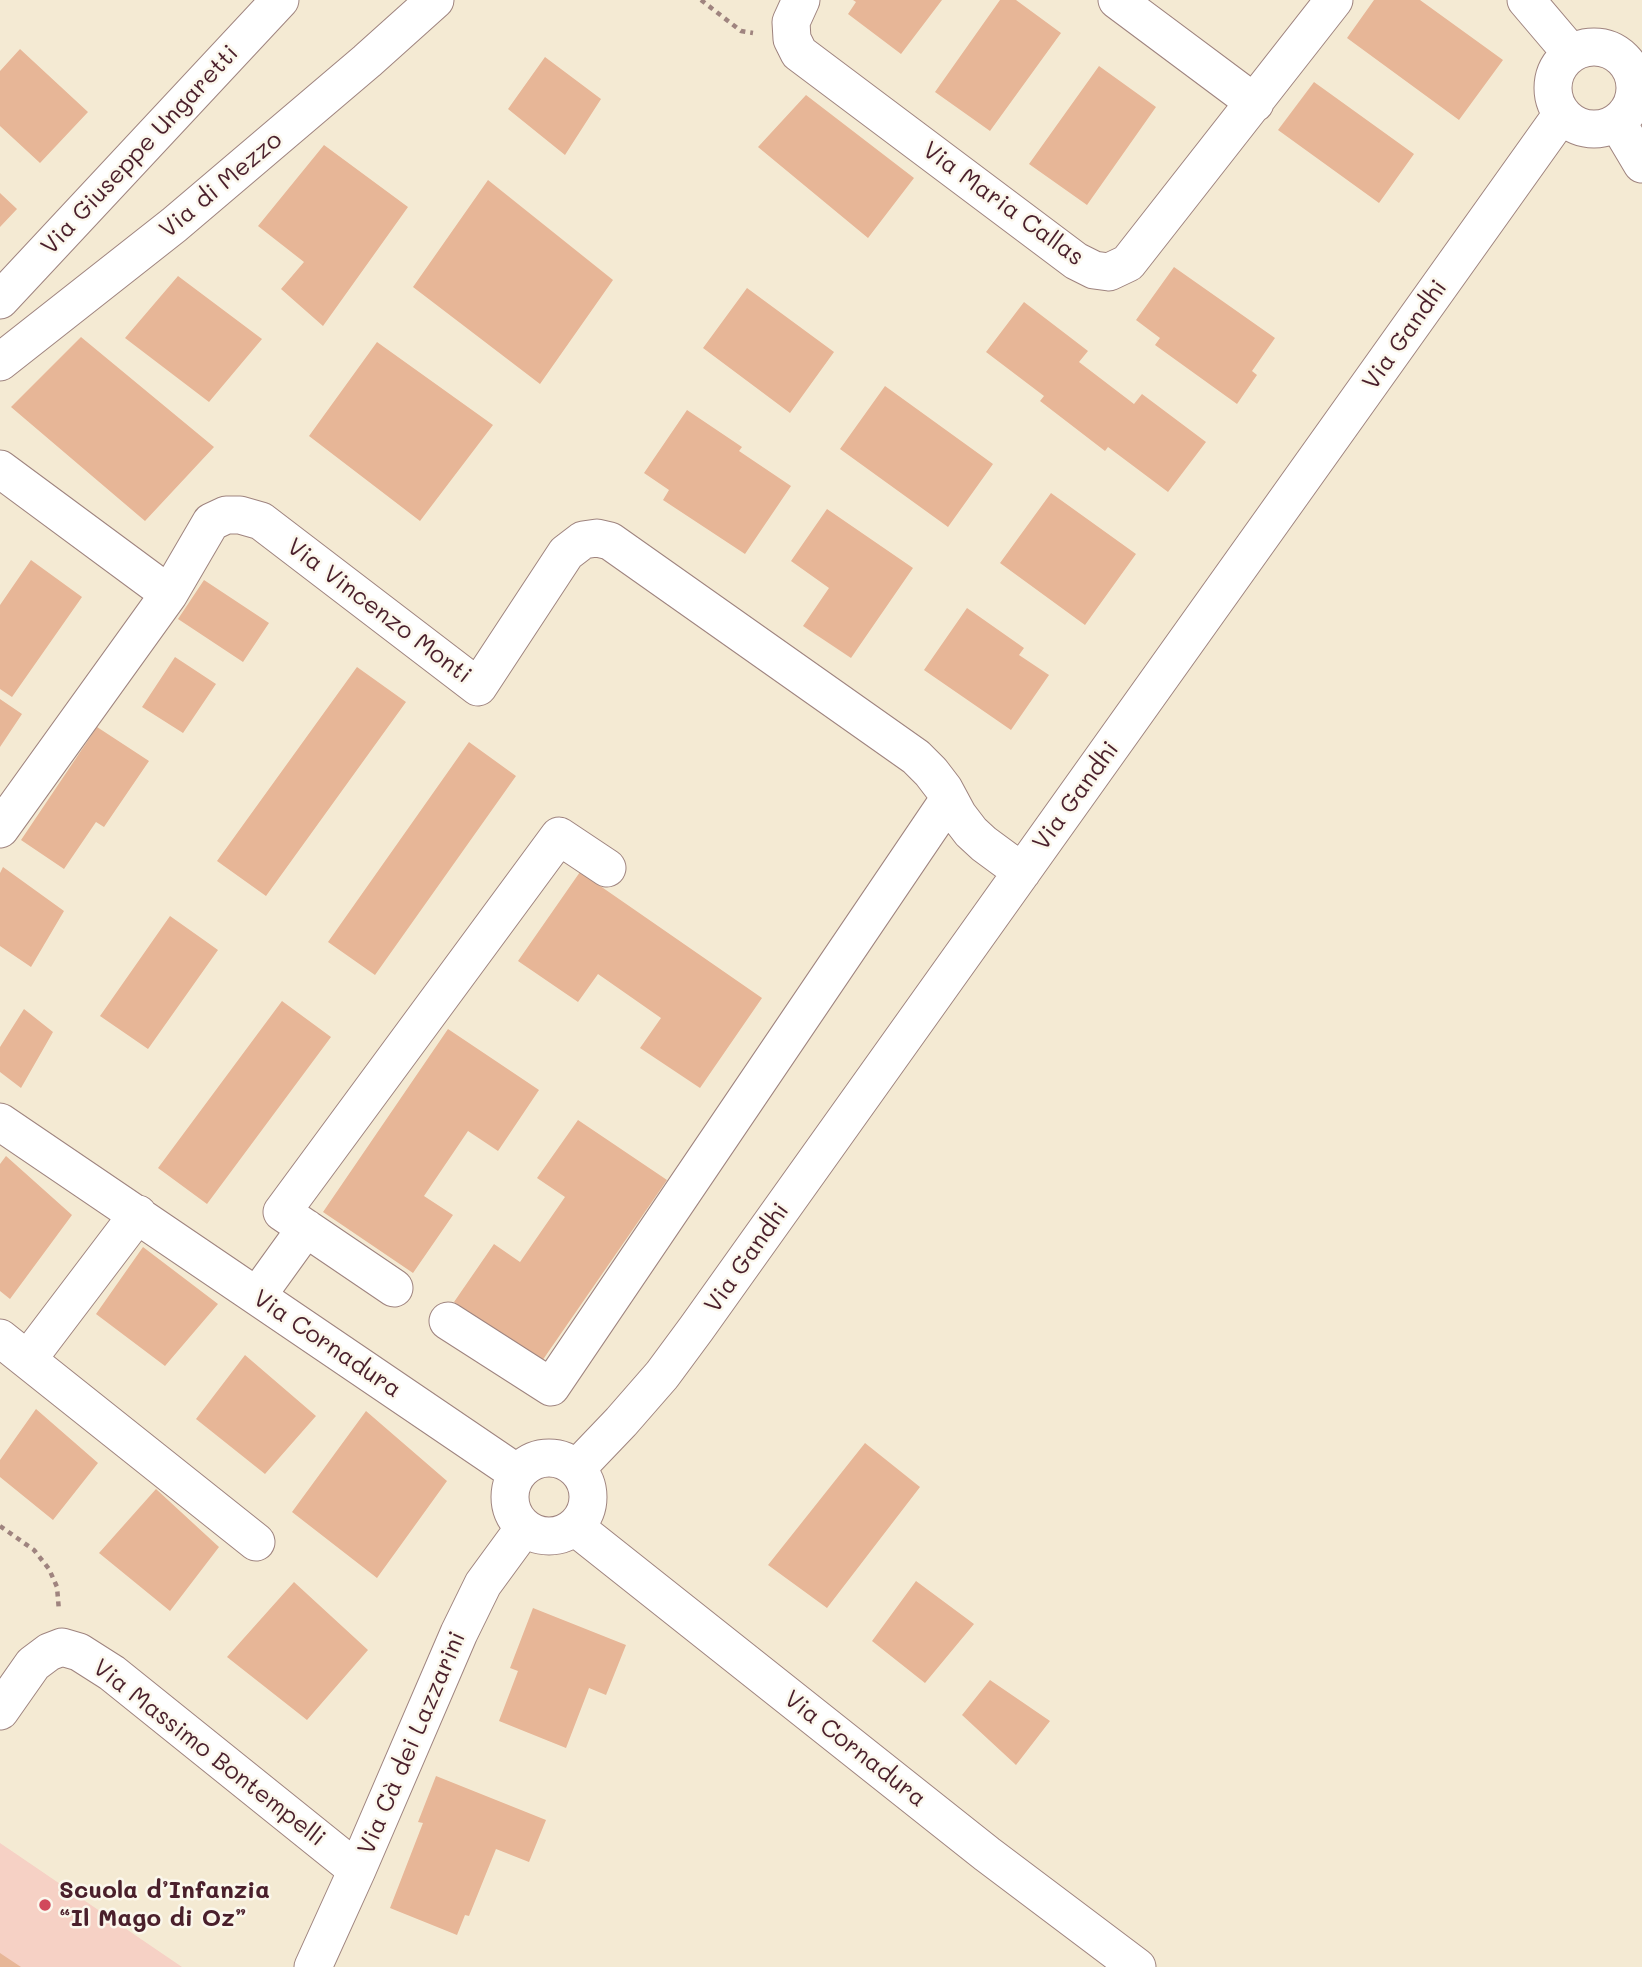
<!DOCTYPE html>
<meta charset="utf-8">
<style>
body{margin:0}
canvas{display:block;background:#f4ead3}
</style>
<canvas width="1642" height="1967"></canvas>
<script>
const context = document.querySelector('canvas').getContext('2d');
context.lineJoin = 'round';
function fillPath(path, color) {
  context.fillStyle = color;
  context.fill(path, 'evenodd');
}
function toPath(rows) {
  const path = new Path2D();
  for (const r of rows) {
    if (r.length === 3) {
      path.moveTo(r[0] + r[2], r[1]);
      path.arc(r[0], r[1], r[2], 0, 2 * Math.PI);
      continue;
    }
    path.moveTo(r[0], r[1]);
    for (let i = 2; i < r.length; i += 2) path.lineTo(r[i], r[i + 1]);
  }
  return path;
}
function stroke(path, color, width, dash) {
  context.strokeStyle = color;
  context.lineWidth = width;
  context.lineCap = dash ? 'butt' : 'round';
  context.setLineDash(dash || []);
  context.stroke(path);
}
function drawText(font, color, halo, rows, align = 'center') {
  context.font = font + ' Mali,sans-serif';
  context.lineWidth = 5;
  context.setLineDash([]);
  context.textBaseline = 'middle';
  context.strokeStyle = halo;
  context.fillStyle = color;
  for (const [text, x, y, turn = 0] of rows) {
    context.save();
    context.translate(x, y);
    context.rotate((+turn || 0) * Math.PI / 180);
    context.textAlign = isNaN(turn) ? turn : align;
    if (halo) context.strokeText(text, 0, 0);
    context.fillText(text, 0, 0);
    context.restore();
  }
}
fillPath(toPath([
 [0,1843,182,1967,0,1967]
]), '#f6d1c5');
fillPath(toPath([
 [853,0,942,0,901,54,848,14,856,2],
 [1000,0,1016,0,1061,33,990,131,935,92],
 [1374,0,1420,0,1503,60,1459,120,1347,38],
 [20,49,88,112,40,163,0,126,0,71],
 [545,57,601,99,565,155,508,109],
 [1099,66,1156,107,1087,205,1029,164],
 [1314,82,1414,154,1379,203,1278,130],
 [806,95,914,178,868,238,758,147],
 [324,145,408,207,323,326,281,289,304,262,258,226],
 [488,180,613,280,540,384,413,287],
 [0,193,17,209,0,227],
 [1174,267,1275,338,1252,371,1257,375,1237,404,1155,345,1160,338,1136,320],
 [178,276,262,339,209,402,125,338],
 [747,288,834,352,790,413,703,348],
 [1024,302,1088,351,1079,362,1134,404,1142,394,1206,442,1168,492,1108,447,1105,451,1040,401,1044,396,986,352],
 [81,337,214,447,145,521,11,407],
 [377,342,493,425,420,521,309,436],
 [885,386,993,464,948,527,840,449],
 [687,410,742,447,739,451,791,486,745,554,663,500,669,490,644,473],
 [1051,493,1136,554,1085,625,1000,563],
 [827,509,913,568,851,658,803,626,829,588,791,561],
 [31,560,82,597,12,697,0,689,0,605],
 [204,580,269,623,243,662,178,619],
 [967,608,1024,648,1019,655,1049,675,1011,730,924,670],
 [175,657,216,684,183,733,142,707],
 [357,667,406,702,266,896,217,861],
 [0,699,22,714,0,747],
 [97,727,149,761,104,827,96,822,64,869,21,840],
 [469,742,516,776,375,975,328,942],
 [3,867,64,911,31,967,0,946,0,873],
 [580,872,762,998,700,1088,640,1048,661,1018,598,974,578,1002,518,961],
 [170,916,218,950,148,1049,100,1016],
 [282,1001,331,1037,207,1204,158,1168],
 [24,1009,53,1032,21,1088,0,1072,0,1047],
 [448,1029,539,1090,498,1151,468,1131,424,1196,453,1215,413,1273,323,1212],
 [578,1120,667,1180,542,1361,454,1302,494,1244,520,1262,565,1197,537,1178],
 [6,1156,72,1215,10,1299,0,1291,0,1164],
 [143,1247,218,1304,165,1366,96,1314],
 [245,1355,316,1416,265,1474,196,1419],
 [36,1409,98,1463,53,1520,0,1477,0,1460],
 [366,1411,447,1481,377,1578,292,1512],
 [865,1443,920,1487,827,1608,768,1565],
 [156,1489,219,1547,170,1611,99,1553],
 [916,1581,974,1624,925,1683,872,1641],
 [294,1582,368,1650,307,1720,227,1657],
 [533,1608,626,1645,606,1695,589,1688,566,1748,499,1721,518,1671,510,1668],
 [990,1680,1050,1721,1016,1765,962,1715],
 [436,1776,546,1820,529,1862,496,1849,469,1916,465,1915,457,1935,390,1908,423,1823,418,1822],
 [0,1953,21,1967,0,1967]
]), '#e7b697');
const minor = toPath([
 [801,0,791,22,792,39,799,53,1076,261,1094,270,1109,272,1128,263,1334,0],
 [1117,0,1255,103],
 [1526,0,1571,53],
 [1594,88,41],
 [1617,122,1642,164],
 [0,300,280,0],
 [0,362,174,225,367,61,435,0],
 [0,469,169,594],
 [0,829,169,594,211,522,226,515,240,515,261,521,478,687,566,553,583,540,597,538,610,541,916,757,931,772,944,789,958,815,971,832,984,844,1022,872],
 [0,1122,517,1473],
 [394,1288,282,1212,559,836,607,868],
 [257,1296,306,1228],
 [448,1321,551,1387,949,799],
 [0,1338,256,1542],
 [28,1359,138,1214],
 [549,1497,39],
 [577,1468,621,1422,662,1375,696,1329,1562,114],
 [575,1527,987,1854,1137,1967],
 [0,1711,33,1664,49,1652,62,1647,79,1652,112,1673,357,1870],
 [313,1967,357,1870,459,1633,483,1584,524,1528]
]);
stroke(minor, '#9f847f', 39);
stroke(toPath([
 [701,0,741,31,753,33],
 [0,1526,34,1550,49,1569,57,1587,59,1611]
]), '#9f847f', 4.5, [5, 5]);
stroke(minor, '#fff', 37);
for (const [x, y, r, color] of [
 [45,1905,7,"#d1495b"]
]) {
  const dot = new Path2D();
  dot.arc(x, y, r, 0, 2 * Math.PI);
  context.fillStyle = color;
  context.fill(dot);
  stroke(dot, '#fbf7ec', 2.5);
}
drawText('24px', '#4a1f2b', '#fbf7ec', [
 ["Via Giuseppe Ungaretti",140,150,-47],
 ["Via di Mezzo",221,185,-40],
 ["Via Maria Callas",1003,204,36],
 ["Via Gandhi",1405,335,-55],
 ["Via Vincenzo Monti",379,611,37],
 ["Via Gandhi",1076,796,-54],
 ["Via Gandhi",747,1258,-55],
 ["Via Cornadura",327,1344,34],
 ["Via Cà dei Lazzarini",412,1743,-67],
 ["Via Cornadura",855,1749,38],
 ["Via Massimo Bontempelli",209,1753,38]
]);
drawText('bold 24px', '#4a1f2b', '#fbf7ec', [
 ["Scuola d’Infanzia",59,1891],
 ["“Il Mago di Oz”",59,1919]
], 'left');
</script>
